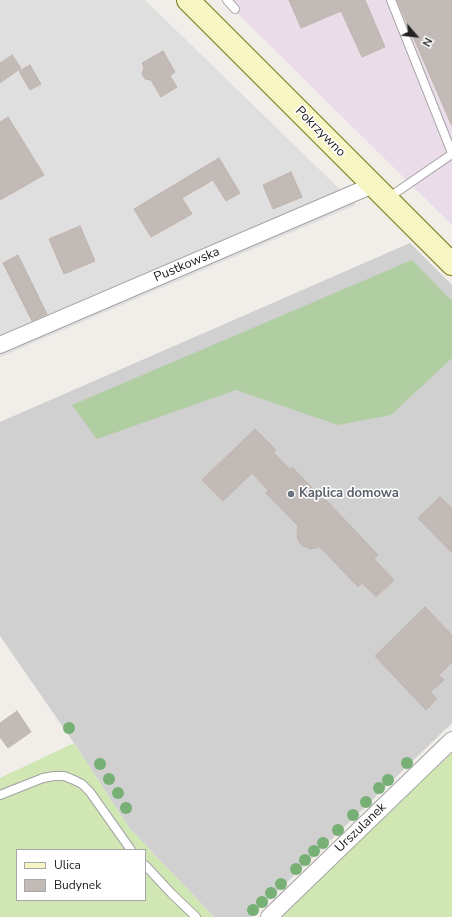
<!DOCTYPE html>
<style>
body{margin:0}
#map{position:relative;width:452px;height:917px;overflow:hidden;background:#f1eeea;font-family:"Nunito Sans",sans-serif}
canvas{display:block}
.legend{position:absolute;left:16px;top:849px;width:130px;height:52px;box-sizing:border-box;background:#fff;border:1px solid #a7a7a7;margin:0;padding:5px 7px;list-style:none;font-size:12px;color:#222}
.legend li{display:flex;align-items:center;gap:8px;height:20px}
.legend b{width:20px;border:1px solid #a7a7a7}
.north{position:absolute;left:396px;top:16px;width:40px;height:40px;-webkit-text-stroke:3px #fff;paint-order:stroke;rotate:118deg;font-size:11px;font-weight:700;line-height:16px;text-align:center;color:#222}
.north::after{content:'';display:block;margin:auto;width:14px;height:18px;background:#222;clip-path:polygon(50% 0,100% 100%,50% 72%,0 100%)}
</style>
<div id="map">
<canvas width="452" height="917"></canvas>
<ul class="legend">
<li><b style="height:5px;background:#f6f5c3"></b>Ulica</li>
<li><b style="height:11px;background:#c2bab6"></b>Budynek</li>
</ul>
<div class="north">N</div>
</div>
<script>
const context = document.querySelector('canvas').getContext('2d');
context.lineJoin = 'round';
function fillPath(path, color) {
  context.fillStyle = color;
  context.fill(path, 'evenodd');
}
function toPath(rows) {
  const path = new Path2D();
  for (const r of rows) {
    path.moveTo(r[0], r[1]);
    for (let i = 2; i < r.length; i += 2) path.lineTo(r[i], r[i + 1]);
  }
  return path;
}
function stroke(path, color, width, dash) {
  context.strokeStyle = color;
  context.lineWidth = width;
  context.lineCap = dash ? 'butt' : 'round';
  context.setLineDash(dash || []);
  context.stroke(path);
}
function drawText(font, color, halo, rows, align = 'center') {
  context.font = font + ' "Nunito Sans",sans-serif';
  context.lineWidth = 3;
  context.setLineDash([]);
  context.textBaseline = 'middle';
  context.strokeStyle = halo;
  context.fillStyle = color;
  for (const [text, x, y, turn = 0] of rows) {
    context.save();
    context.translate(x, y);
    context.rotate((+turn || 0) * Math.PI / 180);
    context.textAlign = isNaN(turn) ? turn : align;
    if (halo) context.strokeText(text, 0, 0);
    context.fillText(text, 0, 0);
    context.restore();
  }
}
fillPath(toPath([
 [0,0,145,0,356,205,0,357]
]), '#e0dfdf');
fillPath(toPath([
 [224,0,452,0,452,225]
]), '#eadce8');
fillPath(toPath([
 [410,243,452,285,452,723,251,917,214,917,130,829,74,743,0,636,0,422]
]), '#d0d0d0');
fillPath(toPath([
 [74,743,130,829,214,917,0,917,0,778],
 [17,850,145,850,145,900,17,900],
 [452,748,452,917,277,917]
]), '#d0e7b4');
fillPath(toPath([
 [412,260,452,301,452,358,391,415,338,425,236,390,97,439,72,405]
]), '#b1cda2');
const building = toPath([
 [289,0,365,0,385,47,362,57,341,11,301,28,289,0],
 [397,0,452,0,452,126,397,0],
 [163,51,175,72,170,76,177,87,161,97,151,80,145,79,142,74,144,68,142,63,163,51],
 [12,55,21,68,0,83,0,63,12,55],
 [30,65,41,84,30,90,19,71,30,65],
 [8,117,44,175,0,200,0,122,8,117],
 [219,158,240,193,226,201,213,180,182,198,192,214,151,237,134,209,219,158],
 [291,172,302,197,273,209,263,185,291,172],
 [80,226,95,261,64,274,49,239,80,226],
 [18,255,47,314,32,321,3,263,18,255],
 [255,429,276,450,273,452,290,469,292,467,325,501,326,500,378,555,374,559,394,580,376,597,362,583,358,587,320,547,310,549,301,545,297,537,298,526,266,493,268,490,252,473,223,501,202,480,255,429],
 [440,497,452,508,452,553,418,518,440,497],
 [425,607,452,635,452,662,439,675,444,680,430,692,437,699,426,710,375,656,425,607],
 [17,711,31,732,8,748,0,737,0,723,17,711]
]);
fillPath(building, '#c2bab6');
stroke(building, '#c2b5ad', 1);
const lane = toPath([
 [227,0,235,9],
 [391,0,452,153],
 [388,198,452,154],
 [0,795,43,778,54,776,64,776,74,780,82,784,90,792,131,850],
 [145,865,171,893,196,917]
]);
const street = toPath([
 [0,345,373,185],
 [269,917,452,740]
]);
const secondary = toPath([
 [188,0,452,264]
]);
stroke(lane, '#a3a3a3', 10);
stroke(street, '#a3a3a3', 18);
stroke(secondary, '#70740d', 24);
stroke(lane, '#fff', 8);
stroke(street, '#fff', 16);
stroke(secondary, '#f6f5c3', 22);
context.fillStyle = '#77af75';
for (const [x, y] of [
 [69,728],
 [407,763],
 [100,764],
 [109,779],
 [388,780],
 [379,788],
 [118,793],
 [366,802],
 [126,808],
 [353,815],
 [338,830],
 [323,843],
 [314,851],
 [305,860],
 [296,869],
 [281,884],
 [271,893],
 [262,902],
 [253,910]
]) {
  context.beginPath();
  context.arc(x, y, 6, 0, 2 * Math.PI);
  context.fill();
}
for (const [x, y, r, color] of [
 [291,494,4,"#6b7280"]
]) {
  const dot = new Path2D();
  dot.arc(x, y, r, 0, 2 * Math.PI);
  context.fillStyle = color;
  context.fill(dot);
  stroke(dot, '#fff', 1.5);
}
drawText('13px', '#222', '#fff', [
 ["Pokrzywno",320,132,45],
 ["Pustkowska",187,265,-23],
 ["Urszulanek",361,828,-44]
]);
drawText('bold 13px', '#5b616d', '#fff', [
 ["Kaplica domowa",299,494]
], 'left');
</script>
